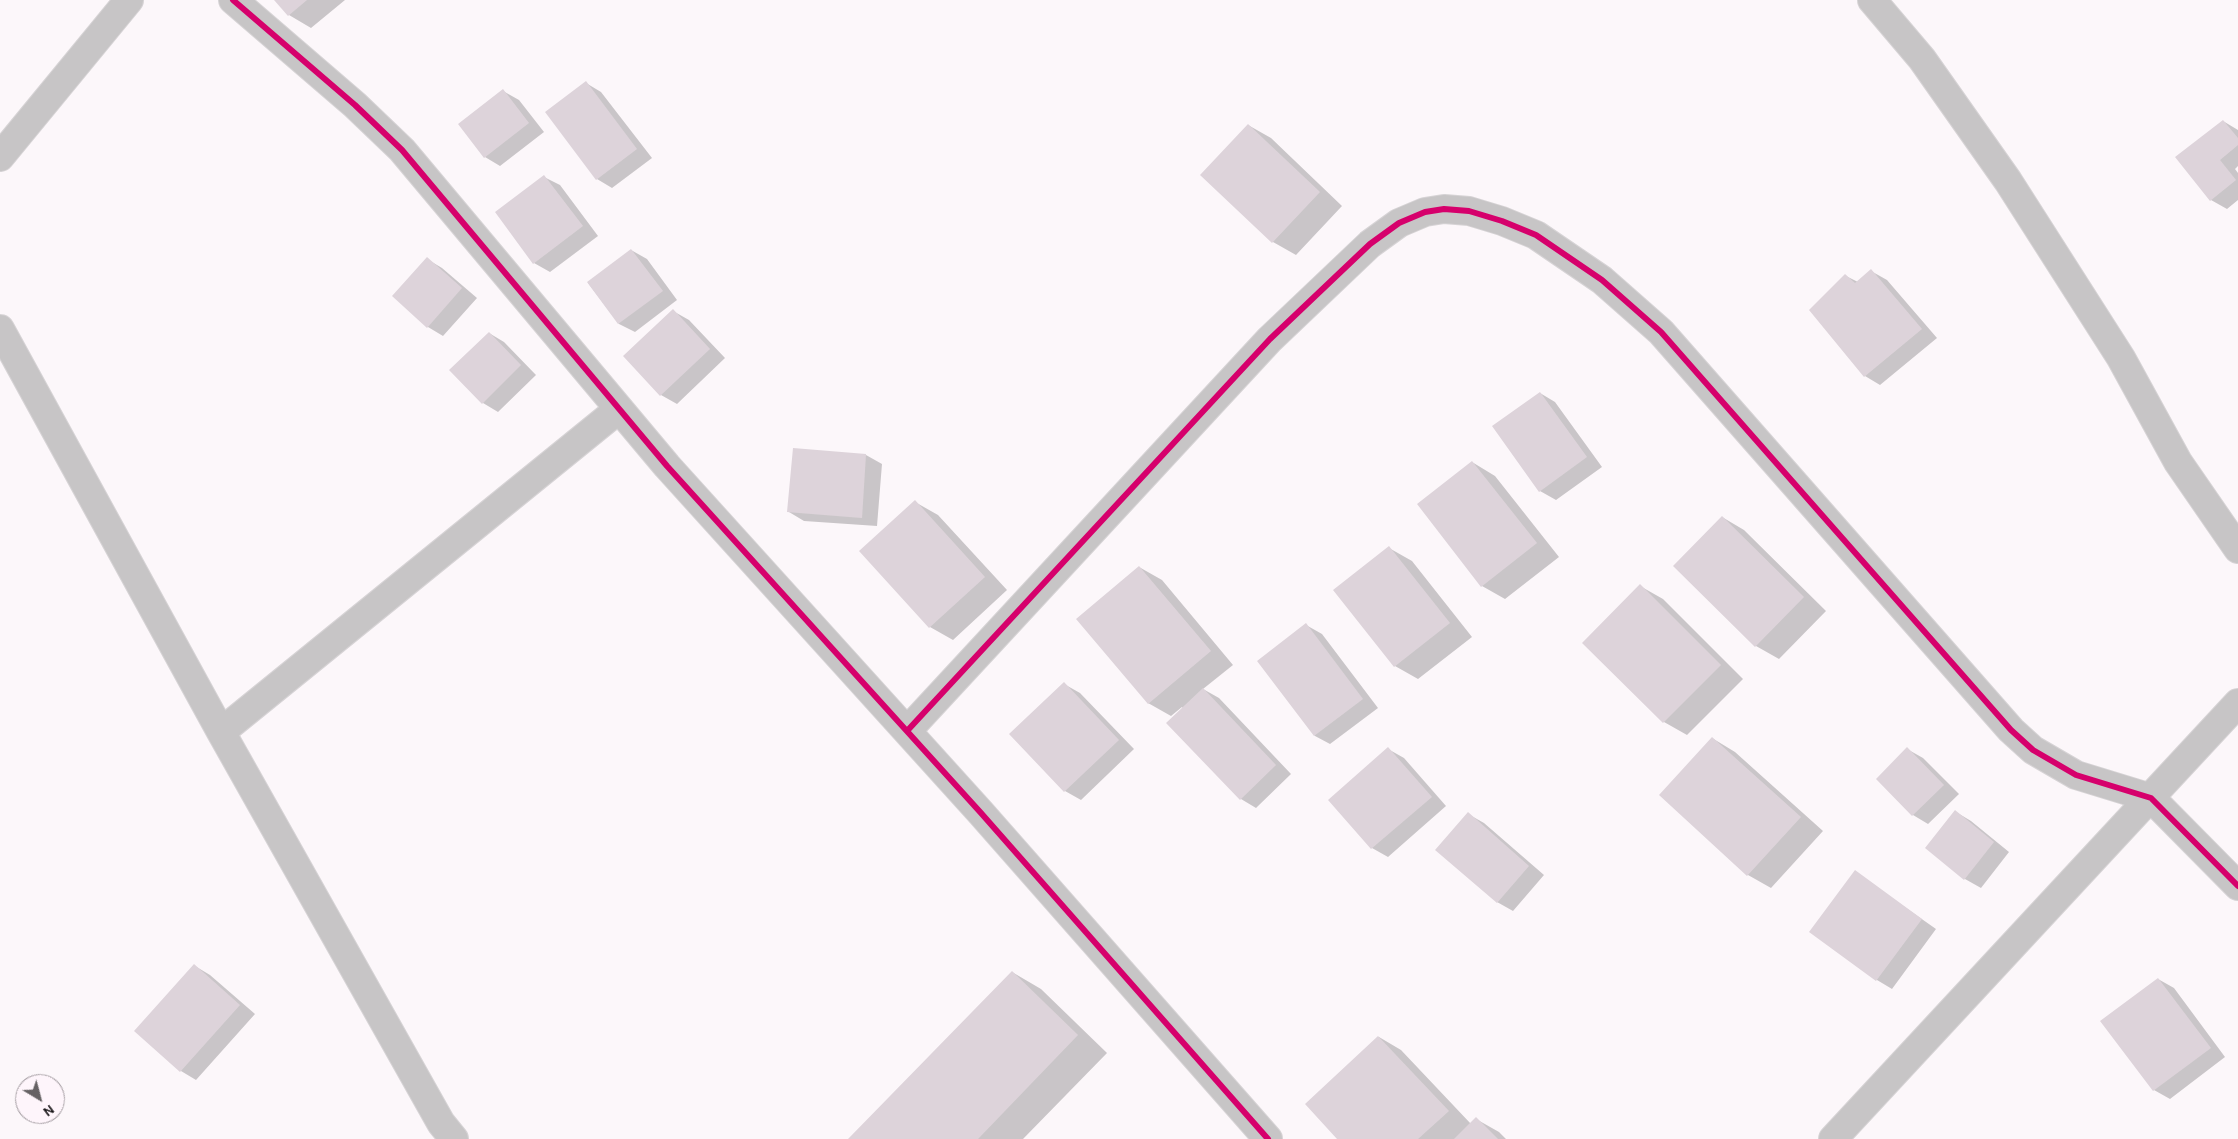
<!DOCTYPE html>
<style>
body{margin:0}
#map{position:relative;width:2238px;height:1139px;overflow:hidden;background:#fcf7fa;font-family:Karla,sans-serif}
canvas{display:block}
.north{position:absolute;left:15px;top:1074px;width:50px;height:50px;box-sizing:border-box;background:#fef5fb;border:1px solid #a19a9f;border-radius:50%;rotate:143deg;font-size:14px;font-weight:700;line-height:20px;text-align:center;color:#151214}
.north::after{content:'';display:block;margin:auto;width:18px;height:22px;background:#666264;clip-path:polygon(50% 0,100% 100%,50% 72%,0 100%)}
</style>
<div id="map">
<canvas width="2238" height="1139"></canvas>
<div class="north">N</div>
</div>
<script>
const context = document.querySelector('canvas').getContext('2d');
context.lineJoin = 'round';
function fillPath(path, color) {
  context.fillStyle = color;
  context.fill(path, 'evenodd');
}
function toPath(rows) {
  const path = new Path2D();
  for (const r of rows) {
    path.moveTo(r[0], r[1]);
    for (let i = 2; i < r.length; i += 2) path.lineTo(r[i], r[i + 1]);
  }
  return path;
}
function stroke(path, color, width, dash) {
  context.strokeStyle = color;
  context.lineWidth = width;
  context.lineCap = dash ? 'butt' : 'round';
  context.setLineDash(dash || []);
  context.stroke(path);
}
fillPath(toPath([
 [276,0,345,0,311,28,289,15],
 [586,83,601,92,652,158,612,188,597,179],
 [503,91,519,100,544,132,500,166,485,157],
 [2223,121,2238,130,2238,166,2235,169,2238,173,2238,200,2227,209,2211,200,2177,157],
 [1248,125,1271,138,1342,206,1296,255,1273,242,1202,175],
 [544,177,560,185,598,236,550,272,534,263],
 [631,250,647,259,677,300,635,332,619,324,588,283],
 [427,259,442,268,477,298,443,336,428,327],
 [1871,271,1887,280,1937,338,1880,385,1865,376,1846,276,1858,282],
 [673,311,689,320,725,358,677,404,661,395],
 [489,333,504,342,536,375,498,412,483,403],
 [1540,393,1555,402,1602,467,1556,500,1540,491],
 [794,449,866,455,882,464,877,526,804,521,789,512],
 [1472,462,1495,476,1559,557,1505,599,1482,586],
 [915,502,938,515,1007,590,953,640,930,627],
 [1722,517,1744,530,1826,611,1779,659,1756,646],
 [1389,548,1412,561,1472,637,1418,679,1395,666],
 [1139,567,1162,580,1233,665,1203,689,1219,698,1291,774,1256,808,1241,799,1182,707,1171,716,1148,703],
 [1640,586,1663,599,1743,679,1687,735,1664,722,1584,643],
 [1306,625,1322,634,1378,708,1330,744,1315,736,1258,661],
 [1064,684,1080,693,1134,749,1081,800,1065,791,1011,734],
 [1712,738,1735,752,1823,831,1771,888,1748,875],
 [1388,749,1404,758,1446,806,1388,857,1372,848,1330,800],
 [1907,749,1923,758,1959,794,1928,824,1913,815],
 [1956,812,1971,821,2009,852,1981,888,1965,879,1926,848],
 [1468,814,1484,823,1544,875,1513,911,1497,902],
 [1855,872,1936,929,1892,989,1877,980],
 [195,966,210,975,255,1014,196,1080,181,1071],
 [1012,972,1041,989,1107,1053,1023,1139,850,1139],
 [2158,979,2174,988,2225,1057,2170,1099,2154,1090,2102,1021],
 [1379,1037,1401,1050,1471,1124,1476,1119,1499,1132,1506,1139,1339,1139]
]), '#0003');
fillPath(toPath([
 [274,0,307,0,288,16],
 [586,81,637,149,596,180,545,112],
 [503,89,529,123,484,158,458,124],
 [2223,120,2238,138,2238,145,2220,160,2236,180,2210,201,2175,157],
 [1248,124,1320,192,1272,243,1200,175],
 [544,175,583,226,533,264,495,212],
 [631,249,663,291,618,324,587,282],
 [427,257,462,288,427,328,392,296],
 [1871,269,1922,329,1864,377,1809,310,1845,274,1855,283],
 [673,309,710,349,660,396,623,356],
 [489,332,521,365,482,404,449,370],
 [1540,392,1587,457,1539,492,1492,426],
 [793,448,866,454,862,518,787,512],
 [1472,461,1537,543,1481,587,1417,504],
 [915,500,985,577,929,628,859,551],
 [1722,516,1804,597,1755,647,1673,566],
 [1389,546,1450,623,1394,667,1333,590],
 [1139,566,1211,651,1148,704,1076,619],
 [1640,584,1721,665,1663,723,1582,643],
 [1306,623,1363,699,1314,736,1257,661],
 [1064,682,1119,740,1064,792,1009,734],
 [1203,688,1276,765,1240,800,1166,723],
 [1712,737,1801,817,1747,876,1659,795],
 [1388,747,1432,797,1371,849,1328,800],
 [1907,747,1944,785,1912,816,1876,779],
 [1955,810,1994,842,1964,880,1925,848],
 [1468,812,1529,866,1497,903,1435,850],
 [1855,870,1922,919,1876,981,1809,932],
 [194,964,240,1005,180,1072,134,1031],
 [1012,971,1078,1035,978,1139,848,1139],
 [2158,978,2211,1048,2153,1091,2100,1021],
 [1378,1036,1449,1111,1418,1139,1337,1139,1305,1104],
 [1476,1117,1498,1139,1454,1139]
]), '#ddd3da');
const minor = toPath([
 [233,0,355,105,402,150,667,466,981,813,1268,1139],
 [1872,0,1922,59,2008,181,2121,358,2178,462,2238,549],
 [0,157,129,0],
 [0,329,221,732,441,1123,454,1139],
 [907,731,1270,339,1370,244,1399,223,1425,212,1444,209,1469,211,1502,221,1536,235,1602,280,1661,332,2011,730,2033,750,2076,775,2151,798,2238,886],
 [221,732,619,409],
 [1833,1139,2238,703]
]);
stroke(minor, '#d6d3d5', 30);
stroke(minor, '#c7c5c6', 28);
stroke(toPath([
 [233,0,355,105,402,150,667,466,981,813,1268,1139],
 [907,731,1270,339,1370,244,1399,223,1425,212,1444,209,1469,211,1502,221,1536,235,1602,280,1661,332,2011,730,2033,750,2076,775,2151,798,2238,886]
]), '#d6006c', 6);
</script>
